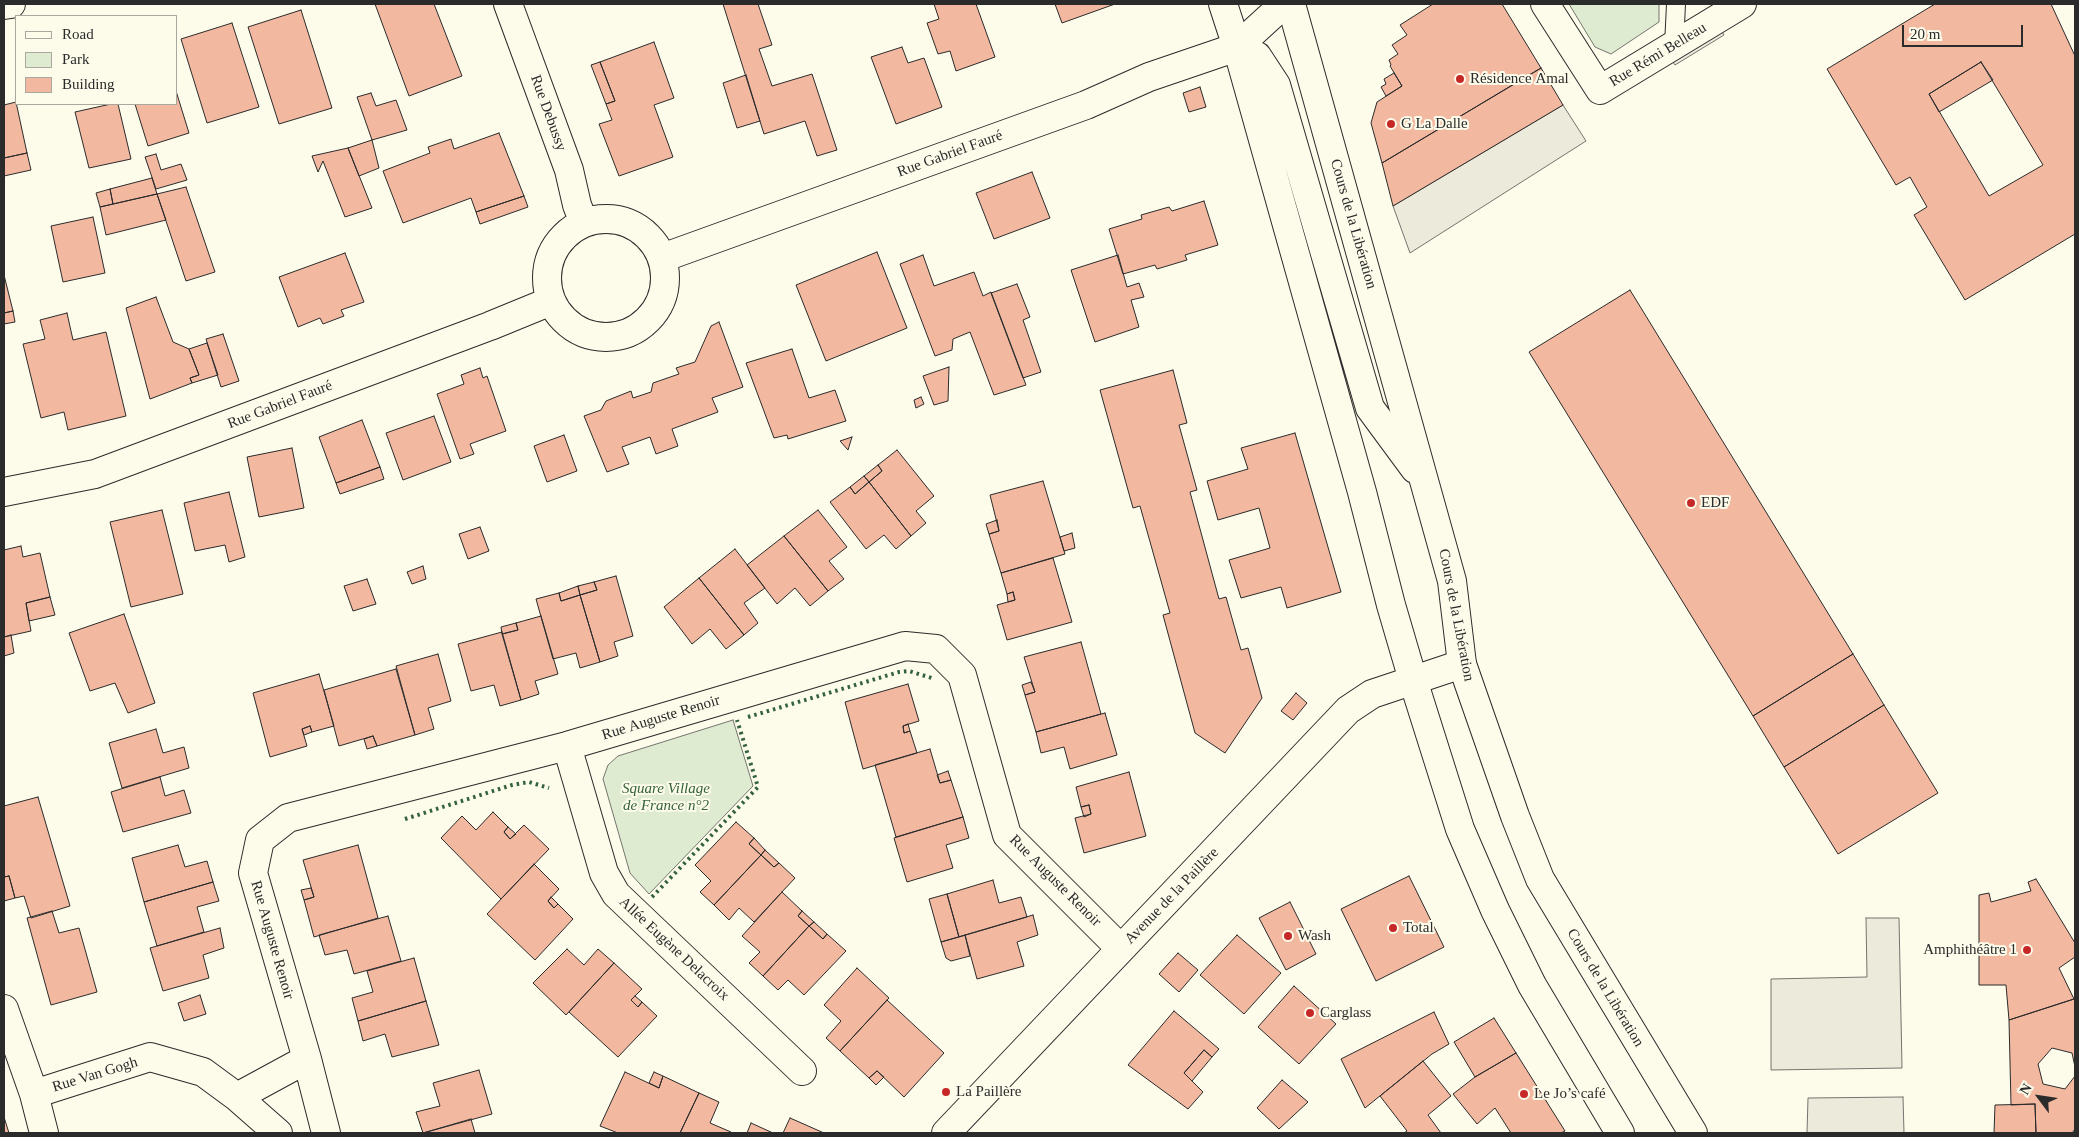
<!DOCTYPE html>
<meta charset="utf-8">
<style>
body{margin:0}
#map{position:relative;width:2079px;height:1137px;overflow:hidden;background:#fdfbea;font-family:"Times New Roman",serif}
canvas{display:block}
.frame{position:absolute;inset:0;border:5px solid #2b2b2b;pointer-events:none}
.legend{position:absolute;left:15px;top:15px;width:162px;height:90px;box-sizing:border-box;background:#fdfbea;border:1px solid #a9a89e;margin:0;padding:6px 9px;list-style:none;font-size:15px;color:#2b2b2b}
.legend li{display:flex;align-items:center;gap:10px;height:25px}
.legend b{width:25px;border:1px solid #a9a89e}
.north{position:absolute;left:2014px;top:1072px;width:50px;height:50px;-webkit-text-stroke:4px #fdfbea;paint-order:stroke;rotate:301deg;font-size:14px;font-weight:700;line-height:20px;text-align:center;color:#2b2b2b}
.north::after{content:'';display:block;margin:auto;width:18px;height:22px;background:#2b2b2b;clip-path:polygon(50% 0,100% 100%,50% 72%,0 100%)}
.scale{position:absolute;left:1902px;top:25px;width:121px;height:22px;box-sizing:border-box;border:2px solid #2b2b2b;border-top:0;padding-left:6px;font-size:15px;line-height:18px;white-space:nowrap;color:#2b2b2b;-webkit-text-stroke:4px #fdfbea;paint-order:stroke}
</style>
<div id="map">
<canvas width="2079" height="1137"></canvas>
<div class="frame"></div>
<ul class="legend">
<li><b style="height:6px;background:#fdfbea"></b>Road</li>
<li><b style="height:14px;background:#deebd1"></b>Park</li>
<li><b style="height:14px;background:#f2b8a0"></b>Building</li>
</ul>
<div class="north">N</div>
<div class="scale">20 m</div>
</div>
<script>
const context = document.querySelector('canvas').getContext('2d');
context.lineJoin = 'round';
function fillPath(path, color) {
  context.fillStyle = color;
  context.fill(path, 'evenodd');
}
function toPath(rows) {
  const path = new Path2D();
  for (const r of rows) {
    if (r.length === 3) {
      path.moveTo(r[0] + r[2], r[1]);
      path.arc(r[0], r[1], r[2], 0, 2 * Math.PI);
      continue;
    }
    path.moveTo(r[0], r[1]);
    for (let i = 2; i < r.length; i += 2) path.lineTo(r[i], r[i + 1]);
  }
  return path;
}
function stroke(path, color, width, dash) {
  context.strokeStyle = color;
  context.lineWidth = width;
  context.lineCap = dash ? 'butt' : 'round';
  context.setLineDash(dash || []);
  context.stroke(path);
}
function drawText(font, color, halo, rows, align = 'center') {
  context.font = font + ' "Times New Roman",serif';
  context.lineWidth = 4;
  context.setLineDash([]);
  context.textBaseline = 'middle';
  context.strokeStyle = halo;
  context.fillStyle = color;
  for (const [text, x, y, turn = 0] of rows) {
    context.save();
    context.translate(x, y);
    context.rotate((+turn || 0) * Math.PI / 180);
    context.textAlign = isNaN(turn) ? turn : align;
    if (halo) context.strokeText(text, 0, 0);
    context.fillText(text, 0, 0);
    context.restore();
  }
}
const green = toPath([
 [1569,4,1659,4,1659,22,1611,54,1595,47,1569,4],
 [733,720,753,786,649,894,630,873,603,779,608,765,618,756,733,720]
]);
fillPath(green, '#deebd1');
stroke(green, '#74746e', 1);
const parking = toPath([
 [1719,26,1724,35,1675,65,1669,56,1719,26],
 [1563,105,1586,141,1410,253,1393,206,1563,105],
 [1866,918,1899,918,1902,1068,1771,1070,1771,979,1867,977,1866,918],
 [1903,1097,1904,1133,1807,1133,1808,1098,1903,1097]
]);
fillPath(parking, '#eceadb');
stroke(parking, '#74746e', 1);
const building = toPath([
 [375,4,434,4,462,76,409,96,375,4],
 [723,4,758,4,772,45,759,49,772,86,812,74,837,150,817,156,805,121,764,134,723,4],
 [934,4,976,4,995,57,956,71,950,51,938,54,927,23,939,19,934,4],
 [1055,4,1115,4,1062,23,1055,4],
 [1433,4,1502,4,1541,68,1382,163,1371,123,1377,102,1402,86,1390,66,1391,65,1389,60,1398,54,1392,45,1407,35,1400,25,1433,4],
 [1935,4,2051,4,2075,56,2075,234,1965,300,1914,215,1927,207,1910,177,1896,185,1827,69,1935,4],
 [1981,62,2043,165,1989,196,1929,94,1981,62],
 [301,10,332,108,279,124,248,27,301,10],
 [232,23,259,107,207,123,181,39,232,23],
 [654,42,674,98,654,105,673,157,619,176,599,124,612,120,606,104,615,101,600,62,654,42],
 [902,47,908,63,924,58,942,107,896,124,871,57,902,47],
 [600,62,615,101,606,104,591,65,600,62],
 [1981,62,1993,80,1939,112,1929,94,1981,62],
 [1541,68,1563,105,1393,206,1382,163,1541,68],
 [1394,73,1402,86,1386,96,1381,87,1386,84,1384,79,1394,73],
 [746,75,760,121,737,128,723,83,746,75],
 [1200,87,1206,107,1189,112,1183,93,1200,87],
 [176,91,189,133,148,146,135,104,176,104,176,91],
 [371,93,376,106,396,100,407,130,372,140,357,97,371,93],
 [16,102,27,153,4,158,4,105,16,102],
 [111,104,118,104,131,159,89,168,75,112,111,104],
 [499,133,524,196,476,212,471,198,403,223,383,171,430,153,428,147,451,139,454,149,499,133],
 [372,140,379,168,359,176,348,148,372,140],
 [348,148,372,208,345,217,323,161,318,172,312,156,348,148],
 [27,153,31,170,4,176,4,158,27,153],
 [156,154,161,170,181,164,187,180,156,189,145,157,156,154],
 [1032,172,1050,218,994,239,976,193,1032,172],
 [152,178,157,194,113,204,110,189,152,178],
 [186,187,215,272,186,281,157,194,186,187],
 [110,189,113,204,100,207,96,193,110,189],
 [157,194,166,220,106,235,100,207,157,194],
 [524,196,528,207,480,224,476,212,524,196],
 [1204,201,1218,245,1185,255,1187,260,1157,269,1155,265,1123,274,1109,229,1142,219,1141,215,1169,207,1172,211,1204,201],
 [93,217,105,273,63,282,51,226,93,217],
 [877,252,907,328,826,361,796,285,877,252],
 [345,253,364,302,341,310,344,316,323,324,320,318,298,327,279,277,345,253],
 [923,255,934,286,974,272,983,296,991,292,1026,385,994,395,970,332,953,339,952,350,935,356,900,264,923,255],
 [1118,255,1127,287,1139,283,1144,297,1131,300,1139,327,1095,342,1071,270,1118,255],
 [4,275,13,311,4,313,4,275],
 [1017,284,1030,317,1023,320,1041,372,1023,378,991,293,1017,284],
 [1630,290,1853,654,1753,716,1529,352,1630,290],
 [156,297,173,342,189,349,199,375,190,378,192,383,150,399,126,308,156,297],
 [13,311,15,322,4,324,4,313,13,311],
 [67,313,73,340,106,332,126,416,68,430,64,412,41,418,23,344,45,339,40,320,67,313],
 [719,322,743,387,712,398,718,412,672,429,678,446,656,454,650,437,622,447,629,464,607,472,584,416,601,410,606,401,631,391,633,398,651,392,653,383,679,374,676,368,695,362,711,326,719,322],
 [223,334,239,381,221,387,206,339,223,334],
 [207,343,218,375,192,383,190,378,199,375,189,349,207,343],
 [792,349,809,398,835,390,846,421,788,439,787,435,774,438,746,363,792,349],
 [949,367,948,401,934,405,923,376,949,367],
 [480,368,483,378,487,376,506,431,470,444,474,454,460,459,437,394,464,384,461,375,480,368],
 [1173,370,1187,423,1179,425,1197,490,1190,492,1219,599,1226,597,1241,650,1248,648,1262,698,1225,753,1195,733,1163,615,1170,613,1140,506,1133,508,1100,390,1173,370],
 [921,397,924,404,916,408,914,400,921,397],
 [434,416,451,462,403,480,386,433,434,416],
 [362,420,380,467,336,483,319,437,362,420],
 [1295,433,1341,592,1287,608,1281,587,1241,598,1229,560,1270,548,1259,508,1218,520,1207,481,1248,469,1241,448,1295,433],
 [564,435,577,471,547,482,534,446,564,435],
 [852,437,848,450,840,441,852,437],
 [292,448,304,508,259,517,247,457,292,448],
 [897,450,934,496,916,511,926,523,911,536,869,482,882,471,878,465,897,450],
 [878,465,882,471,869,482,864,476,878,465],
 [380,467,384,479,340,494,336,483,380,467],
 [864,476,869,482,855,494,850,487,864,476],
 [1043,481,1065,554,1001,573,989,534,999,531,990,495,1043,481],
 [869,482,911,536,896,549,884,535,866,549,830,502,850,487,855,494,869,482],
 [229,492,245,557,229,562,225,545,195,551,184,503,229,492],
 [162,510,183,594,131,607,110,522,162,510],
 [818,510,847,547,829,561,844,579,828,591,784,536,818,510],
 [997,520,999,531,989,534,986,524,997,520],
 [480,527,489,551,468,559,459,534,480,527],
 [1072,533,1075,548,1064,551,1060,537,1072,533],
 [784,536,828,591,810,606,795,588,777,604,747,565,784,536],
 [21,546,23,557,40,553,50,597,26,603,31,631,4,637,4,550,21,546],
 [735,549,765,588,744,603,758,623,744,635,699,578,735,549],
 [1053,558,1072,622,1007,640,997,605,1015,600,1013,592,1007,594,1001,573,1053,558],
 [423,566,426,579,412,584,407,572,423,566],
 [616,576,633,636,614,642,618,656,600,662,580,595,597,590,594,582,616,576],
 [699,578,744,635,726,649,710,629,692,644,664,607,699,578],
 [367,579,376,604,353,611,344,586,367,579],
 [594,582,597,590,580,595,578,586,594,582],
 [578,586,580,595,561,601,559,593,578,586],
 [1013,592,1015,600,1008,602,1007,594,1013,592],
 [559,593,561,601,580,595,600,662,580,668,576,653,553,659,536,599,559,593],
 [50,597,55,615,29,621,26,603,50,597],
 [124,614,155,703,128,713,115,683,90,691,69,633,124,614],
 [541,616,558,674,535,681,539,694,521,700,502,634,518,630,516,623,541,616],
 [516,623,518,630,502,634,501,627,516,623],
 [502,632,521,700,500,706,494,685,471,691,458,644,502,632],
 [11,635,14,653,4,656,4,637,11,635],
 [1081,642,1101,714,1036,732,1025,695,1035,692,1024,657,1081,642],
 [438,654,451,701,428,708,434,729,415,735,396,666,438,654],
 [1853,654,1884,705,1784,767,1753,716,1853,654],
 [396,669,415,735,377,746,373,736,339,746,324,690,396,669],
 [319,674,334,726,312,732,310,726,302,729,307,746,270,757,253,693,319,674],
 [1031,682,1035,692,1025,695,1022,685,1031,682],
 [908,684,919,721,903,726,904,733,910,731,917,753,863,769,845,702,908,684],
 [1296,693,1307,703,1293,720,1281,711,1296,693],
 [1884,705,1938,793,1838,854,1784,767,1884,705],
 [1105,713,1117,755,1070,769,1064,747,1041,753,1036,732,1105,713],
 [908,724,910,731,904,733,903,726,908,724],
 [310,726,312,732,304,735,302,729,310,726],
 [156,729,163,753,184,747,189,768,122,788,109,743,156,729],
 [373,736,377,746,367,749,364,739,373,736],
 [930,749,940,783,951,780,963,817,896,837,875,765,930,749],
 [948,771,951,780,940,783,937,775,948,771],
 [1129,772,1146,836,1084,853,1075,818,1091,814,1089,805,1081,807,1076,787,1129,772],
 [160,777,165,796,184,790,191,813,123,832,111,792,160,777],
 [38,797,70,906,31,918,24,896,15,898,9,876,4,877,4,806,38,797],
 [1089,805,1091,814,1084,817,1081,807,1089,805],
 [493,812,508,827,504,832,510,839,524,825,549,849,501,899,441,838,462,816,476,830,493,812],
 [963,817,969,838,946,845,953,868,907,882,894,838,963,817],
 [736,822,754,838,749,844,761,855,714,905,700,892,711,881,695,865,736,822],
 [508,827,516,834,510,839,504,832,508,827],
 [754,838,765,850,761,855,749,844,754,838],
 [178,845,185,867,207,861,213,882,144,902,132,858,178,845],
 [358,845,378,918,314,937,304,900,314,897,303,860,358,845],
 [765,850,779,863,774,867,761,855,765,850],
 [761,855,774,867,779,863,795,878,754,922,739,908,729,920,714,905,761,855],
 [534,864,559,889,548,901,554,908,558,904,573,919,535,960,487,914,534,864],
 [9,876,15,898,4,901,4,877,9,876],
 [1409,876,1444,947,1376,981,1341,909,1409,876],
 [2036,879,2075,943,2075,957,2059,968,2074,999,2009,1020,2006,985,1979,985,1979,895,1989,893,1991,902,2031,891,2028,882,2036,879],
 [993,880,999,903,1021,897,1027,917,959,937,947,894,993,880],
 [213,882,219,901,197,907,204,932,157,946,144,902,213,882],
 [311,888,314,897,304,900,301,890,311,888],
 [782,892,802,911,798,916,809,926,763,976,749,963,760,952,742,936,782,892],
 [947,894,959,937,941,942,929,899,947,894],
 [551,897,558,904,554,908,548,901,551,897],
 [1290,902,1316,954,1286,970,1259,918,1290,902],
 [52,911,59,933,79,928,97,992,51,1005,27,918,52,911],
 [802,911,814,922,809,926,798,916,802,911],
 [1033,915,1038,935,1017,942,1024,966,977,979,965,935,1033,915],
 [388,916,401,961,354,974,347,950,325,955,319,935,388,916],
 [814,922,827,934,823,939,809,926,814,922],
 [809,926,823,939,827,934,846,951,804,995,788,980,778,990,763,976,809,926],
 [220,928,224,948,203,955,209,978,163,991,150,948,220,928],
 [965,935,970,956,951,961,946,958,941,942,965,935],
 [1237,935,1281,973,1244,1014,1200,975,1237,935],
 [567,949,584,965,598,949,614,963,566,1015,533,983,567,949],
 [1178,953,1198,970,1179,992,1159,974,1178,953],
 [414,958,426,1001,358,1021,352,998,373,992,367,971,414,958],
 [614,963,642,989,631,1000,638,1007,642,1002,657,1016,618,1057,569,1012,614,963],
 [857,968,889,998,840,1051,826,1038,841,1021,824,1005,857,968],
 [1294,986,1336,1024,1299,1064,1258,1027,1294,986],
 [200,995,206,1014,184,1021,178,1003,200,995],
 [635,996,642,1002,638,1007,631,1000,635,996],
 [2074,999,2075,1002,2075,1067,2072,1053,2052,1048,2038,1064,2043,1084,2065,1089,2075,1076,2075,1129,2072,1133,2036,1133,2035,1104,2011,1105,2009,1020,2074,999],
 [887,1000,944,1053,904,1097,877,1071,869,1078,840,1051,887,1000],
 [426,1001,439,1045,392,1057,385,1034,363,1041,358,1021,426,1001],
 [1174,1011,1219,1049,1212,1057,1204,1050,1184,1073,1203,1092,1188,1109,1128,1065,1174,1011],
 [1434,1012,1449,1044,1432,1054,1365,1108,1341,1059,1434,1012],
 [1494,1018,1516,1053,1475,1077,1454,1042,1494,1018],
 [1204,1050,1212,1057,1192,1081,1184,1073,1204,1050],
 [1516,1053,1565,1131,1561,1133,1511,1133,1495,1108,1477,1124,1453,1094,1475,1077,1516,1053],
 [1423,1061,1451,1096,1428,1115,1441,1133,1404,1133,1407,1131,1380,1096,1423,1061],
 [479,1070,492,1114,423,1133,416,1112,440,1106,433,1083,479,1070],
 [877,1071,884,1077,876,1085,869,1078,877,1071],
 [625,1072,659,1088,663,1076,699,1093,680,1133,618,1133,600,1126,625,1072],
 [654,1072,663,1076,659,1088,649,1083,654,1072],
 [1282,1080,1308,1102,1279,1129,1257,1108,1282,1080],
 [699,1093,719,1102,710,1123,731,1132,730,1133,680,1133,699,1093],
 [2035,1104,2036,1133,1994,1133,1995,1105,2035,1104],
 [4,1117,9,1133,4,1133,4,1117],
 [790,1118,824,1133,783,1133,790,1118],
 [471,1119,475,1133,423,1133,471,1119],
 [751,1123,773,1133,747,1133,751,1123]
]);
fillPath(building, '#f2b8a0');
stroke(building, '#2b2b2b', 1);
const lane = toPath([
 [1674,46,1676,4]
]);
const street = toPath([
 [508,4,569,170,577,205,584,223],
 [1545,4,1600,90,1742,4],
 [4,5,11,4],
 [606,278,59],
 [662,258,1086,105,1149,77,1237,47,1284,4],
 [4,492,95,474,490,326,551,301],
 [567,746,604,873,616,894,802,1071],
 [4,1009,34,1094,150,1057,203,1072,237,1097],
 [34,1094,44,1133],
 [278,1133,237,1097,307,1059],
 [326,1133,307,1059,253,873,260,840,288,818,567,746,905,646,936,649,962,675,1007,835,1120,948],
 [946,1133,1348,710,1372,694,1462,664]
]);
const secondary = toPath([
 [1223,4,1237,47,1362,492,1391,605,1413,680,1460,829,1495,910,1532,985,1620,1133],
 [1291,4,1452,581,1462,664,1515,816,1540,879,1693,1133],
 [1237,47,1257,56,1276,85,1370,408,1415,469]
]);
stroke(lane, '#2b2b2b', 20);
stroke(street, '#2b2b2b', 30);
stroke(secondary, '#2b2b2b', 30);
stroke(lane, '#fdfbea', 18);
stroke(street, '#fdfbea', 28);
stroke(secondary, '#fdfbea', 28);
stroke(toPath([
 [748,717,899,672,909,671,935,679],
 [405,819,512,785,529,782,549,788],
 [652,897,758,787,737,720]
]), '#34623c', 4, [2.5, 4]);
for (const [x, y, r, color] of [
 [1460,79,5,"#c62828"],
 [1391,124,5,"#c62828"],
 [1691,503,5,"#c62828"],
 [1393,928,5,"#c62828"],
 [1288,936,5,"#c62828"],
 [2027,950,5,"#c62828"],
 [1310,1013,5,"#c62828"],
 [946,1092,5,"#c62828"],
 [1524,1094,5,"#c62828"]
]) {
  const dot = new Path2D();
  dot.arc(x, y, r, 0, 2 * Math.PI);
  context.fillStyle = color;
  context.fill(dot);
  stroke(dot, '#fdfbea', 2);
}
drawText('15px', '#2b2b2b', '#fdfbea', [
 ["Rue Rémi Belleau",1658,55,-31],
 ["Rue Debussy",548,113,70],
 ["Rue Gabriel Fauré",950,154,-20],
 ["Cours de la Libération",1353,224,74],
 ["Rue Gabriel Fauré",280,405,-21],
 ["Cours de la Libération",1456,615,79],
 ["Rue Auguste Renoir",661,718,-17],
 ["Rue Auguste Renoir",1055,881,45],
 ["Avenue de la Paillère",1172,896,-46],
 ["Rue Auguste Renoir",272,940,74],
 ["Allée Eugène Delacroix",674,949,43],
 ["Cours de la Libération",1605,988,59],
 ["Rue Van Gogh",95,1075,-17]
]);
drawText('15px', '#2b2b2b', '#fdfbea', [
 ["Résidence Amal",1470,79],
 ["G La Dalle",1401,124],
 ["EDF",1701,503],
 ["Total",1403,928],
 ["Wash",1298,936],
 ["Amphithéâtre 1",2017,950,"right"],
 ["Carglass",1320,1013],
 ["La Paillère",956,1092],
 ["Le Jo’s café",1534,1094]
], 'left');
drawText('italic 15px', '#34623c', '#fdfbea', [
 ["Square Village",666,789],
 ["de France n°2",666,806]
]);
</script>
